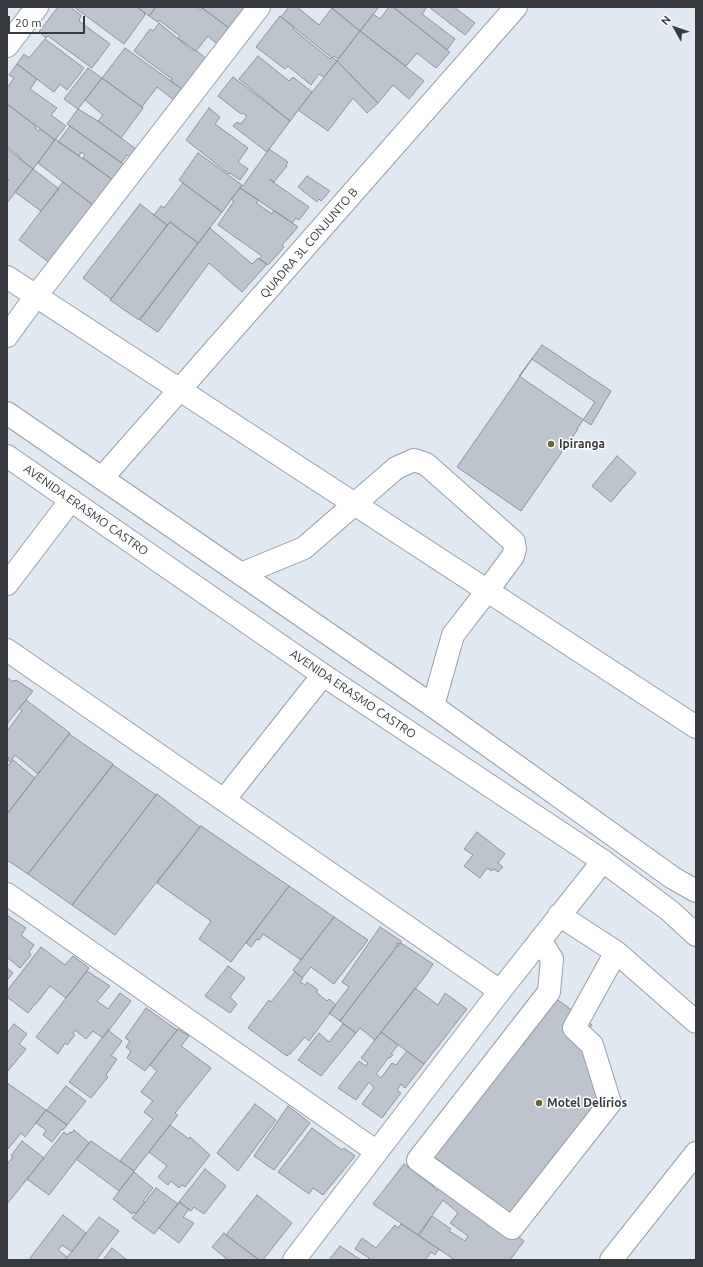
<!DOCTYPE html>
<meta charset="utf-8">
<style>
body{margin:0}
#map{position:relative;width:703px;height:1267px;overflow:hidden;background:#e0e8f1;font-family:Ubuntu,sans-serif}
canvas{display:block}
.frame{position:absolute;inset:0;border:8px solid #36393d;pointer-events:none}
.north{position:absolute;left:655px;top:8px;width:40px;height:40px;-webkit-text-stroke:3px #fff;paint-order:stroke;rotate:310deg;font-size:11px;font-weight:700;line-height:16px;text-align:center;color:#36393d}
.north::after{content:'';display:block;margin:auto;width:14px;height:18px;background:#36393d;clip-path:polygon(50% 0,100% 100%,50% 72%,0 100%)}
.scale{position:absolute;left:8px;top:16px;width:77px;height:18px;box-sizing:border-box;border:2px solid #36393d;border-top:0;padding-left:5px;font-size:12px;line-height:14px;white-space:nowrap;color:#36393d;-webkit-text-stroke:3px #fff;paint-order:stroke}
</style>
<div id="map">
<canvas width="703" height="1267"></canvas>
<div class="frame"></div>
<div class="north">N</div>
<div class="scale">20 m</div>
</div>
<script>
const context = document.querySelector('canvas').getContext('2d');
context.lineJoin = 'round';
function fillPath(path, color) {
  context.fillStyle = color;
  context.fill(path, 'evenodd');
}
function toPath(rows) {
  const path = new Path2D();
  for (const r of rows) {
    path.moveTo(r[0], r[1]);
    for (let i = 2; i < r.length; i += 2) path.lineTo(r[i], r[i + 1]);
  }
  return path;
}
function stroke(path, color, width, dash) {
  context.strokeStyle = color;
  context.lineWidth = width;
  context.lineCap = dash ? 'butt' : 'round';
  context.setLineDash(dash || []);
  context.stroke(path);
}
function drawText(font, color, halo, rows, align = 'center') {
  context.font = font + ' Ubuntu,sans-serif';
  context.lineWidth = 3;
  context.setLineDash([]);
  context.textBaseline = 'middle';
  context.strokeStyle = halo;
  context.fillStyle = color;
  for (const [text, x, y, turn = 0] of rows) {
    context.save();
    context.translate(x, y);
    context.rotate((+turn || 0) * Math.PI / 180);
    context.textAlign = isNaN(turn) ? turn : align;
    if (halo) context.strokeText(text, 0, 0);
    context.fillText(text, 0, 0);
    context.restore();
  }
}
const building = toPath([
 [58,7,70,7,81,15,79,21,110,44,92,68,48,36,46,38,39,32,58,7],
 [74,7,134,7,136,8,137,7,145,13,144,14,145,15,124,44,74,7],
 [137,7,156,7,149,16,137,7],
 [156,7,196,7,200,10,202,8,229,28,217,44,208,36,196,51,178,38,180,36,159,20,158,22,149,16,156,7],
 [201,7,245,7,229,28,201,7],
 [289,7,297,7,319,25,332,8,360,31,338,59,334,56,332,58,281,17,289,7],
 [330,7,379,7,360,31,330,7],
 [389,7,393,7,450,52,436,68,417,53,406,66,360,31,373,14,380,19,389,7],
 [393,7,427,7,422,14,455,39,447,50,393,7],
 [429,7,454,7,475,23,465,35,429,7],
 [280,16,294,27,293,29,330,59,332,57,337,61,324,77,319,74,311,85,288,66,285,69,256,47,280,16],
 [159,23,193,51,194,49,207,59,183,90,171,81,172,79,134,51,150,29,153,31,159,23],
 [360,31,424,81,409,99,393,85,378,103,337,61,360,31],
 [45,39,84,68,67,90,60,84,54,92,17,64,24,54,29,58,45,39],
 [125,48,182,89,174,100,157,87,142,107,102,78,125,48],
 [258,56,289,81,293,77,312,92,290,121,239,79,258,56],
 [337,61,378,103,367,113,353,98,328,131,298,110,337,61],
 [17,64,37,79,30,89,57,108,51,115,66,126,55,140,7,104,7,88,14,78,9,75,17,64],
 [88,68,102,78,78,109,64,99,88,68],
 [233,77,290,121,267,152,233,126,237,122,241,124,247,116,242,113,241,114,218,96,233,77],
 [102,78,143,108,121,138,98,121,103,115,85,100,102,78],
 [7,104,36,126,35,128,39,131,41,129,55,140,33,169,20,159,21,158,7,147,7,104],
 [209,108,220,117,215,124,248,148,238,162,248,169,240,180,230,173,229,174,186,140,209,108],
 [78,109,98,121,136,149,130,157,127,155,121,163,67,124,78,109],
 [70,126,125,165,113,180,83,158,85,155,81,152,79,156,58,142,70,126],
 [55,139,113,180,94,206,38,163,55,139],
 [7,149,33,169,7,203,7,181,9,180,7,179,7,149],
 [269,149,288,162,286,165,287,166,274,182,270,179,270,180,309,207,299,220,296,218,292,223,240,188,242,185,243,186,269,149],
 [198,153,242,185,222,212,179,180,198,153],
 [33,169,59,189,41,211,15,192,33,169],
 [307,176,330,191,321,201,319,199,317,202,298,187,307,176],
 [63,182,94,206,50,263,19,240,63,182],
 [183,183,222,212,198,243,170,222,167,225,154,215,161,206,164,208,183,183],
 [240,188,259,200,256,203,272,214,274,210,298,227,282,245,284,247,268,265,259,259,262,256,218,225,234,201,231,199,240,188],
 [140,204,167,225,111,299,83,278,140,204],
 [170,222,198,243,139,320,110,300,170,222],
 [210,228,252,264,258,258,267,264,242,292,209,263,158,332,156,331,140,320,210,228],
 [542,345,611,391,591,425,519,376,542,345],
 [532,359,595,402,577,429,578,429,521,511,457,467,532,359],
 [617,456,636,473,611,502,592,486,617,456],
 [7,677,13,682,14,680,15,681,16,680,33,691,7,724,7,677],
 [26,700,70,733,38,774,15,755,10,762,8,760,9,758,7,756,7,731,22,711,19,708,26,700],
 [69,734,113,764,28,874,7,860,7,814,69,734],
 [13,760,35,778,7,814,7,767,13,760],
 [113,765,156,795,72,905,28,874,113,765],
 [157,794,200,827,115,935,72,905,157,794],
 [201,826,289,886,231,962,199,939,211,921,157,883,201,826],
 [477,832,505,854,498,863,503,867,498,872,494,869,492,871,487,868,480,878,464,866,473,855,464,849,477,832],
 [289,886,334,917,301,960,263,934,259,940,257,939,251,947,246,943,289,886],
 [8,916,26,928,21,935,34,945,29,952,31,955,20,968,7,957,7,918,8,916],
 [334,917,368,940,334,984,311,967,302,978,293,970,334,917],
 [380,927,401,941,399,944,397,943,396,944,398,945,340,1021,329,1013,349,987,342,982,380,927],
 [401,943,433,964,426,975,375,1040,360,1028,356,1033,340,1021,398,945,399,946,401,943],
 [41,947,65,965,73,956,89,968,66,998,50,986,36,1004,35,1004,28,1013,7,997,7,991,41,947],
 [228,966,245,978,230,997,237,1004,230,1013,205,996,228,966],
 [7,968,13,973,7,980,7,968],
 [87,971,110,986,97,1001,108,1009,120,993,131,1001,103,1038,93,1031,86,1039,75,1030,73,1033,75,1035,67,1045,65,1043,58,1054,36,1037,87,971],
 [295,972,303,978,300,982,305,985,307,982,318,990,316,992,327,1001,329,999,336,1005,309,1041,305,1037,290,1054,289,1054,287,1056,248,1028,269,1000,271,1002,295,972],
 [415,988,438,1005,445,993,467,1009,424,1064,381,1032,415,988],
 [543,989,592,1025,579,1040,604,1107,516,1218,433,1156,521,1044,523,1045,536,1027,518,1013,535,992,538,995,543,989],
 [146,1008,177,1030,145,1071,127,1058,131,1051,126,1047,130,1041,125,1038,146,1008],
 [14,1024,27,1034,19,1044,26,1049,7,1072,7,1033,14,1024],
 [343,1024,356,1033,321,1076,298,1060,319,1033,329,1042,343,1024],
 [178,1029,189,1036,181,1046,211,1068,175,1113,178,1115,134,1171,120,1161,153,1119,144,1112,153,1101,141,1092,157,1071,150,1065,178,1029],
 [108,1030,122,1041,111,1056,117,1059,106,1075,108,1077,91,1098,69,1082,108,1030],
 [381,1032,398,1045,391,1054,393,1055,390,1058,389,1057,376,1074,381,1078,392,1063,396,1065,407,1051,424,1064,405,1088,401,1084,397,1090,401,1093,382,1118,362,1104,374,1088,369,1082,356,1100,338,1088,359,1061,366,1066,368,1063,361,1058,381,1032],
 [7,1083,46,1110,25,1137,21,1133,7,1150,7,1083],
 [66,1086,86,1101,67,1125,47,1110,66,1086],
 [255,1104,276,1120,238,1171,217,1153,255,1104],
 [288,1106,310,1123,274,1170,254,1156,288,1106],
 [46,1110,67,1125,63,1130,62,1129,52,1142,43,1135,46,1130,36,1123,46,1110],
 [170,1125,189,1139,190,1137,210,1155,185,1187,182,1185,179,1188,171,1181,168,1185,158,1177,167,1166,149,1152,170,1125],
 [312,1128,342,1150,344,1148,355,1156,323,1195,313,1188,309,1194,278,1172,312,1128],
 [74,1130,89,1143,49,1195,27,1179,64,1132,67,1135,70,1132,72,1133,74,1130],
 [22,1141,44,1158,7,1204,7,1164,13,1157,11,1156,22,1141],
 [91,1141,134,1171,119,1191,76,1159,91,1141],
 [404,1164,433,1186,437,1191,441,1184,524,1241,510,1260,455,1260,419,1236,432,1216,451,1229,449,1231,465,1241,468,1236,450,1223,458,1213,443,1200,418,1235,373,1204,404,1164],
 [205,1169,226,1186,204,1214,194,1207,191,1211,179,1202,205,1169],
 [134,1172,153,1188,143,1201,145,1202,136,1214,134,1212,132,1214,113,1199,134,1172],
 [156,1188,178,1204,154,1234,132,1218,156,1188],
 [257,1195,292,1223,263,1260,259,1260,226,1235,257,1195],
 [179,1202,189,1209,183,1217,194,1223,179,1243,159,1228,179,1202],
 [63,1215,86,1233,72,1252,62,1245,58,1250,67,1257,65,1260,32,1260,30,1258,63,1215],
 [99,1217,119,1231,96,1260,65,1260,99,1217],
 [401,1224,439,1249,435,1255,431,1252,425,1260,369,1260,368,1259,369,1258,355,1249,362,1238,376,1248,395,1225,398,1228,401,1224],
 [224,1233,226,1235,259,1260,228,1260,212,1247,224,1233],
 [340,1246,361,1260,329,1260,340,1246],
 [112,1248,127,1260,103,1260,112,1248]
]);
fillPath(building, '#bdc4cd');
stroke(building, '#8c939b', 1);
const minor = toPath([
 [7,46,37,7],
 [7,277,696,727],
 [7,336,36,296,259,7],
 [102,478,516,7],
 [241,574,304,548,396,468,414,460,426,464,514,542,515,549,513,556,487,591,453,635,433,706],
 [7,584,71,500],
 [7,650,500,991],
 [224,800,323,675],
 [7,894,377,1152],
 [559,915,616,952,696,1022],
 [540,940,552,959,549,992,418,1160,512,1228,610,1103,592,1045,574,1028,616,952],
 [294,1260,500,991,603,861],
 [611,1260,696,1153]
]);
const major = toPath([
 [7,413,433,706,673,878,696,891],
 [7,456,323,675,603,861,670,911,696,935]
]);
stroke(minor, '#979ea7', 24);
stroke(major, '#979ea7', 24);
stroke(minor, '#fff', 22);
stroke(major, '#fff', 22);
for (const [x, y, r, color] of [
 [551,444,4,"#6b6733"],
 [539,1103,4,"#6b6733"]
]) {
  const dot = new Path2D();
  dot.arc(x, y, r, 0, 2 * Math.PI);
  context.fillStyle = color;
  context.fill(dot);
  stroke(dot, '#fff', 1.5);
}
drawText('12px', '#36393d', '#fff', [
 ["QUADRA 3L CONJUNTO B",309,243,-49],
 ["AVENIDA ERASMO CASTRO",86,510,35],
 ["AVENIDA ERASMO CASTRO",353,694,34]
]);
drawText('bold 12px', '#36393d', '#fff', [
 ["Ipiranga",559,444],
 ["Motel Delírios",547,1103]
], 'left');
</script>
